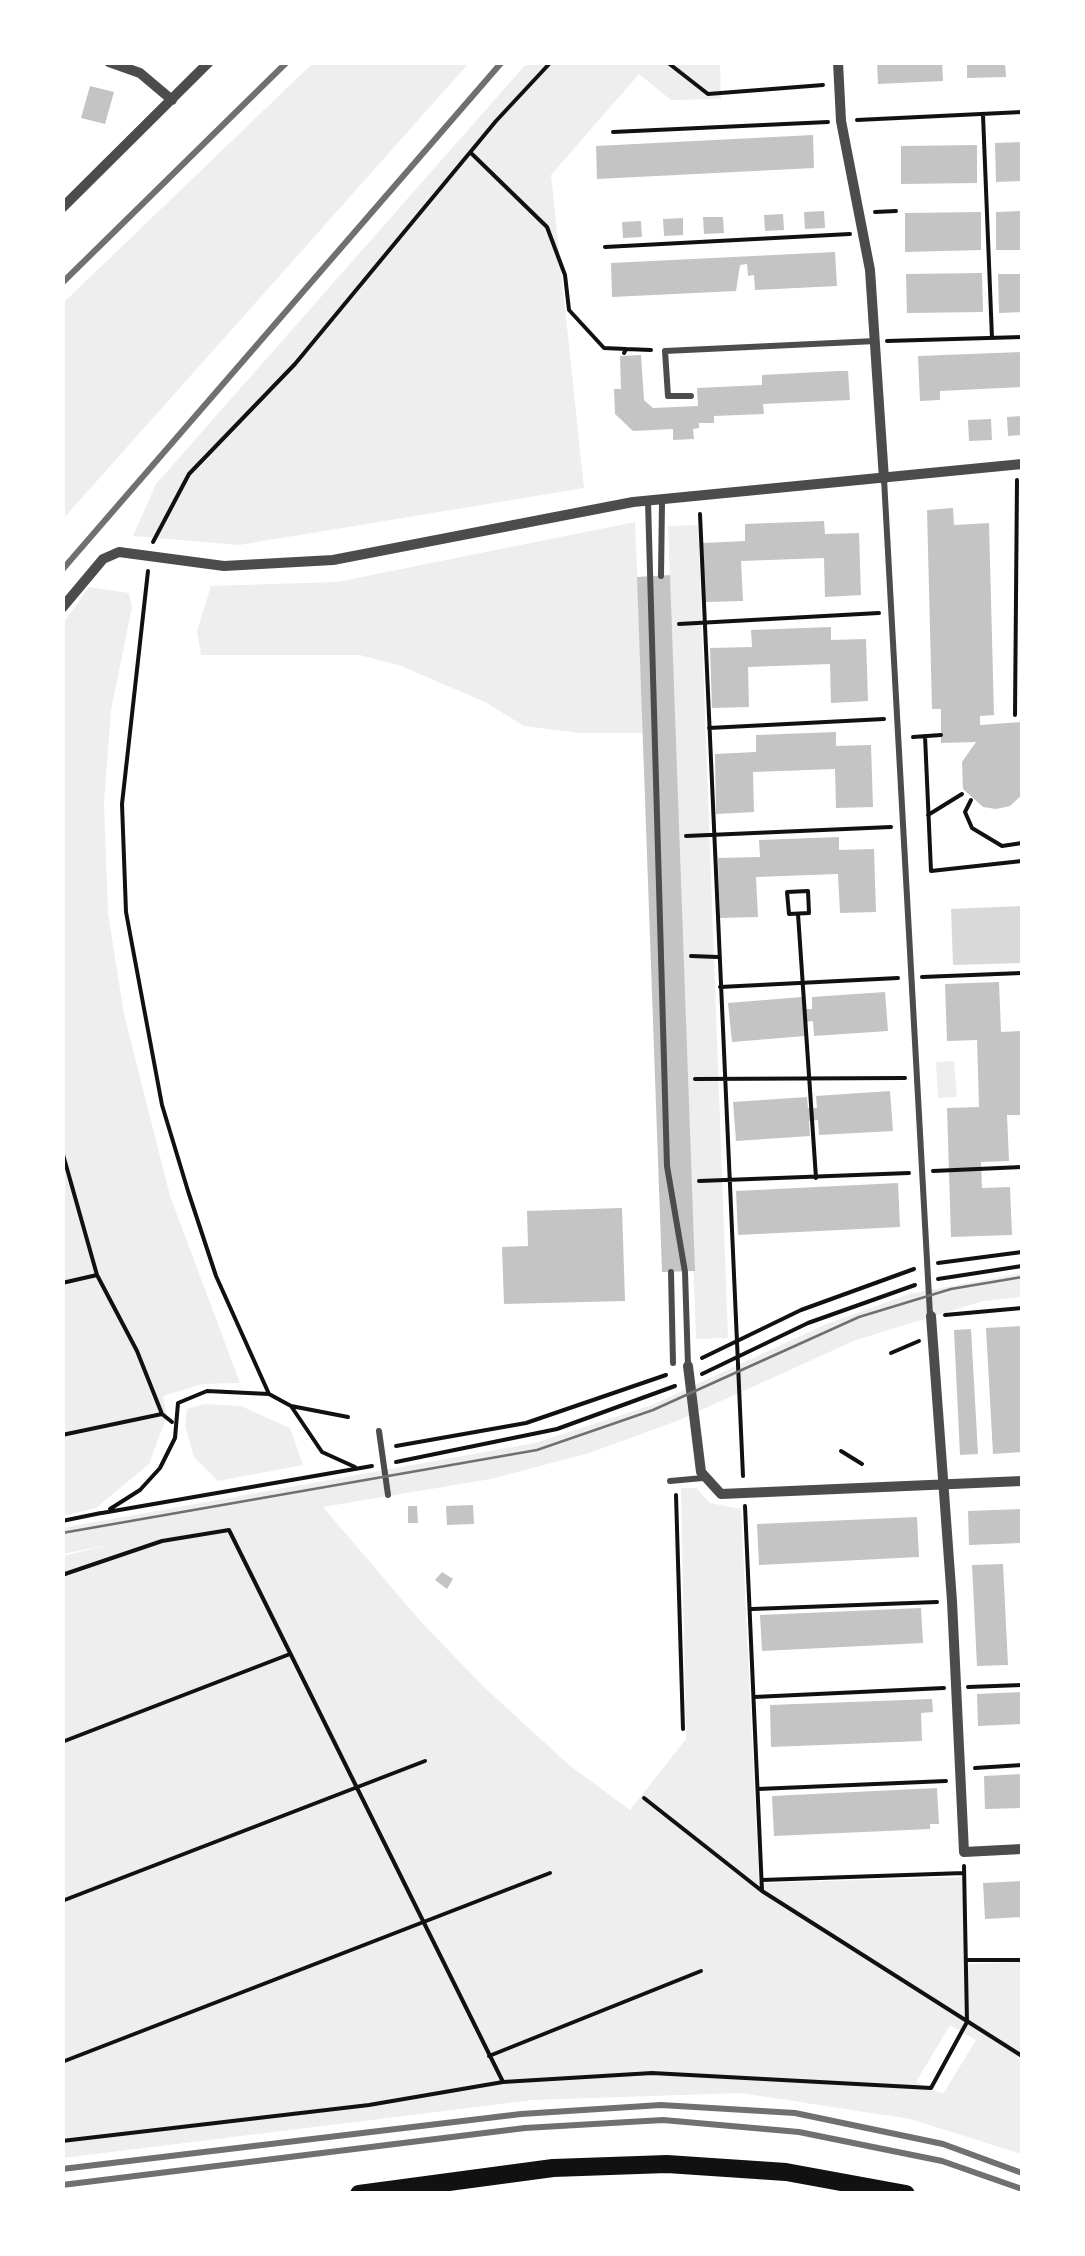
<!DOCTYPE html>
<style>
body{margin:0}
#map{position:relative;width:1085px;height:2256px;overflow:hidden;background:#fff;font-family:Raleway,sans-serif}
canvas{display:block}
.frame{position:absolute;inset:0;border:65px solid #fff;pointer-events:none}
</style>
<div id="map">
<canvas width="1085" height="2256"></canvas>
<div class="frame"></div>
</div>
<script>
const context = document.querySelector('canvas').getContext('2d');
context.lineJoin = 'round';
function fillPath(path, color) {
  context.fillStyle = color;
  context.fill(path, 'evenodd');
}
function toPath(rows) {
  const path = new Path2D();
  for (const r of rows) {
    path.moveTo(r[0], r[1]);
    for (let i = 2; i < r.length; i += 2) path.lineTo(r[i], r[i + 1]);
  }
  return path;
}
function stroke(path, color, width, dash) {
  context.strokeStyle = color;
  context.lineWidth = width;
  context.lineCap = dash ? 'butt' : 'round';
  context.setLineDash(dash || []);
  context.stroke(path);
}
fillPath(toPath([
 [313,63,469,63,63,519,63,303],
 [527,63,720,63,721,99,671,100,639,74,551,175,584,488,239,545,133,536,156,484],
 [635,522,644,733,579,733,524,726,485,702,401,666,360,655,201,655,197,631,211,586,337,582],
 [698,525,728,1338,696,1339,668,526],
 [89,587,129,593,132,607,111,710,104,803,108,913,124,1014,170,1196,240,1383,202,1384,163,1396,167,1416,149,1464,96,1508,63,1516,62,625],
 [954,1061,957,1097,938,1098,936,1062],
 [1022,1273,1022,1297,983,1301,856,1340,677,1421,589,1453,491,1479,323,1507,422,1623,485,1688,569,1765,630,1810,686,1739,681,1488,696,1488,710,1503,741,1509,759,1883,962,1877,966,1964,1022,1962,1022,2154,910,2119,741,2093,533,2100,63,2158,63,1556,112,1544,63,1554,62,1528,535,1443,652,1405,824,1325,909,1294],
 [950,2025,976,2040,943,2094,916,2082],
 [204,1404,241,1406,290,1428,303,1465,218,1481,194,1457,185,1426,187,1409]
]), '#eee');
fillPath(toPath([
 [1022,906,1022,963,953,965,951,909]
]), '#d9d9d9');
fillPath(toPath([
 [877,62,942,62,943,81,878,84],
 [967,62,1005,62,1006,77,967,78],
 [90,86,114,92,105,124,81,118],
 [813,135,814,168,597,179,596,146],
 [1022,142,1022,181,996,182,995,143],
 [977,145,977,183,901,184,901,146],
 [824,211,825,228,805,229,804,212],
 [1022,211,1022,250,996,250,996,212],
 [981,212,981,250,905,252,905,213],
 [783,214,784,230,765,231,764,215],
 [703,217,723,217,724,233,704,234],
 [683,218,683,235,664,236,663,219],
 [641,221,642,237,623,238,622,222],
 [835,252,837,286,755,290,754,275,748,276,747,264,740,265,736,291,612,297,611,263],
 [982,273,983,312,907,313,906,274],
 [998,274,1022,274,1022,312,999,313],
 [1022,352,1022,387,940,391,940,400,920,401,918,356],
 [641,355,644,400,653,408,698,406,697,388,762,385,762,375,838,371,848,371,850,400,763,404,764,414,714,416,714,423,699,423,699,428,693,429,694,439,673,440,673,429,633,431,615,414,614,389,621,389,620,356],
 [1022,416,1022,435,1008,436,1007,417],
 [991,419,992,440,969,441,968,420],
 [953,508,954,525,989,523,994,715,980,716,980,725,1022,722,1022,795,1010,806,996,809,983,807,963,789,962,762,976,742,941,743,941,709,932,709,927,510],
 [824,521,825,534,859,533,861,595,825,597,824,558,741,561,743,601,705,602,703,543,745,541,745,524],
 [670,575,695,1271,662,1272,637,577],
 [831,627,831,640,866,639,868,701,831,703,830,664,748,667,749,707,712,708,710,648,752,647,751,630],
 [836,732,836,746,871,745,873,807,836,808,835,769,753,772,754,812,716,814,715,754,756,752,756,735],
 [839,837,839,850,874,849,876,912,840,913,838,874,756,877,758,917,720,918,718,858,760,857,759,840],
 [999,982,1001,1032,1022,1031,1022,1115,1007,1115,1009,1161,981,1162,982,1188,1010,1187,1012,1235,951,1237,947,1108,979,1107,977,1040,947,1041,945,984],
 [885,992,888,1031,814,1036,813,1021,804,1022,805,1036,732,1042,728,1003,802,997,803,1009,812,1009,812,997],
 [890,1091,893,1131,819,1135,818,1120,809,1121,810,1136,736,1141,733,1102,807,1097,808,1108,817,1108,816,1096],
 [898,1183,900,1227,738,1235,736,1191],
 [622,1208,625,1301,504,1304,502,1247,528,1246,527,1211],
 [1022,1326,1022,1452,993,1454,986,1328],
 [971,1329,978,1454,960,1455,954,1330],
 [473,1505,474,1524,447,1525,446,1506],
 [408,1506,417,1506,418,1523,408,1523],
 [1022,1509,1022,1543,969,1545,968,1511],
 [917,1517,919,1557,759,1565,757,1524],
 [1003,1564,1008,1665,977,1666,972,1565],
 [442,1572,453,1579,447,1589,435,1580],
 [921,1608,923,1643,762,1651,760,1615],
 [1022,1692,1022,1724,978,1726,977,1694],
 [932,1699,933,1712,921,1713,922,1741,771,1747,770,1705],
 [1022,1774,1022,1808,985,1809,984,1776],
 [937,1788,939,1824,930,1824,930,1829,774,1836,772,1796],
 [1022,1881,1022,1917,985,1919,983,1883]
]), '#c4c4c4');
stroke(toPath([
 [667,62,708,94,823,85],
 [983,115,992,338],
 [857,120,1022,112],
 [613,132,828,122],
 [471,153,547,227,565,275,569,310,604,348,626,349],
 [875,212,896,211],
 [605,247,850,234],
 [887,341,1022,337],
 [624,353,626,349,651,350],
 [700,514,743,1476],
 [153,542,189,474,295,364,496,121,551,62],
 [148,571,122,804,126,912,162,1105,188,1191,216,1276,269,1394],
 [679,624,879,613],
 [1015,715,1017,480],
 [709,728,884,719],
 [925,736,931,871,1022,861],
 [913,737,941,735],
 [971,800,965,812,972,828,1002,846,1022,843],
 [928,815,962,794],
 [686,836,891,827],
 [808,891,809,913,789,914,787,892,808,891],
 [798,914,816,1178],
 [691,956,718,957],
 [922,977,1022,973],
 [720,987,898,978],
 [695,1079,905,1078],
 [62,1151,97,1275,137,1351,162,1414,172,1422],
 [933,1171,1022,1167],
 [699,1181,909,1173],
 [938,1263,1022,1252],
 [938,1279,1022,1266],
 [62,1283,97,1275],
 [945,1315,1022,1308],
 [891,1353,919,1341],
 [702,1358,801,1310,914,1269],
 [702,1374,808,1323,915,1285],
 [291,1406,348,1417],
 [62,1435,162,1414],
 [396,1446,526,1423,666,1375],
 [841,1451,862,1464],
 [396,1462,557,1429,675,1386],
 [676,1495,683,1729],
 [745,1506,762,1891],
 [110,1509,140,1490,160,1468,175,1438,178,1403,207,1391,269,1394,291,1406,322,1452,355,1467],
 [102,1513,372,1466],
 [62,1521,101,1513],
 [62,1575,162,1541,229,1530,503,2082],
 [752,1609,937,1602],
 [968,1687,1022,1685],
 [754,1697,944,1688],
 [62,1742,290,1654],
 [975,1768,1022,1765],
 [758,1789,946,1781],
 [644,1798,762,1891,1022,2056],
 [762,1880,964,1873],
 [62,1901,425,1761],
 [966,1960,1022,1960],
 [489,2056,701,1971],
 [62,2062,550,1873],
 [62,2141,369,2105,503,2082,652,2073,931,2088,967,2022,964,1866]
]), '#111', 4);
stroke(toPath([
 [691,396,668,396,665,351,876,341],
 [884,479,930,1315],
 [648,501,667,1166,685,1272,688,1366],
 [661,576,662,501],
 [671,1272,673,1363],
 [379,1431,388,1495],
 [670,1481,703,1478]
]), '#4c4c4c', 6);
stroke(toPath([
 [109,62,140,73,172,100],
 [838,62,841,121,870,270,884,479],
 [62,208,209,62],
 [62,608,103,559,119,552,224,566,333,560,633,502,1022,464],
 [931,1316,952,1601,964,1852,1022,1849],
 [688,1366,701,1472,721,1494,1022,1481]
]), '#4c4c4c', 10);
stroke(toPath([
 [359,2194,553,2168,667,2164,786,2172,906,2194]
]), '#111', 18);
stroke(toPath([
 [62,1533,537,1450,653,1410,859,1317,951,1289,1022,1277]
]), '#707070', 2.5);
stroke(toPath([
 [62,283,287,62],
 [62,570,502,62],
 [62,2169,521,2114,661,2105,795,2113,943,2144,1022,2173],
 [62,2185,525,2128,663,2120,799,2132,942,2161,1022,2189]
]), '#707070', 6);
</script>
